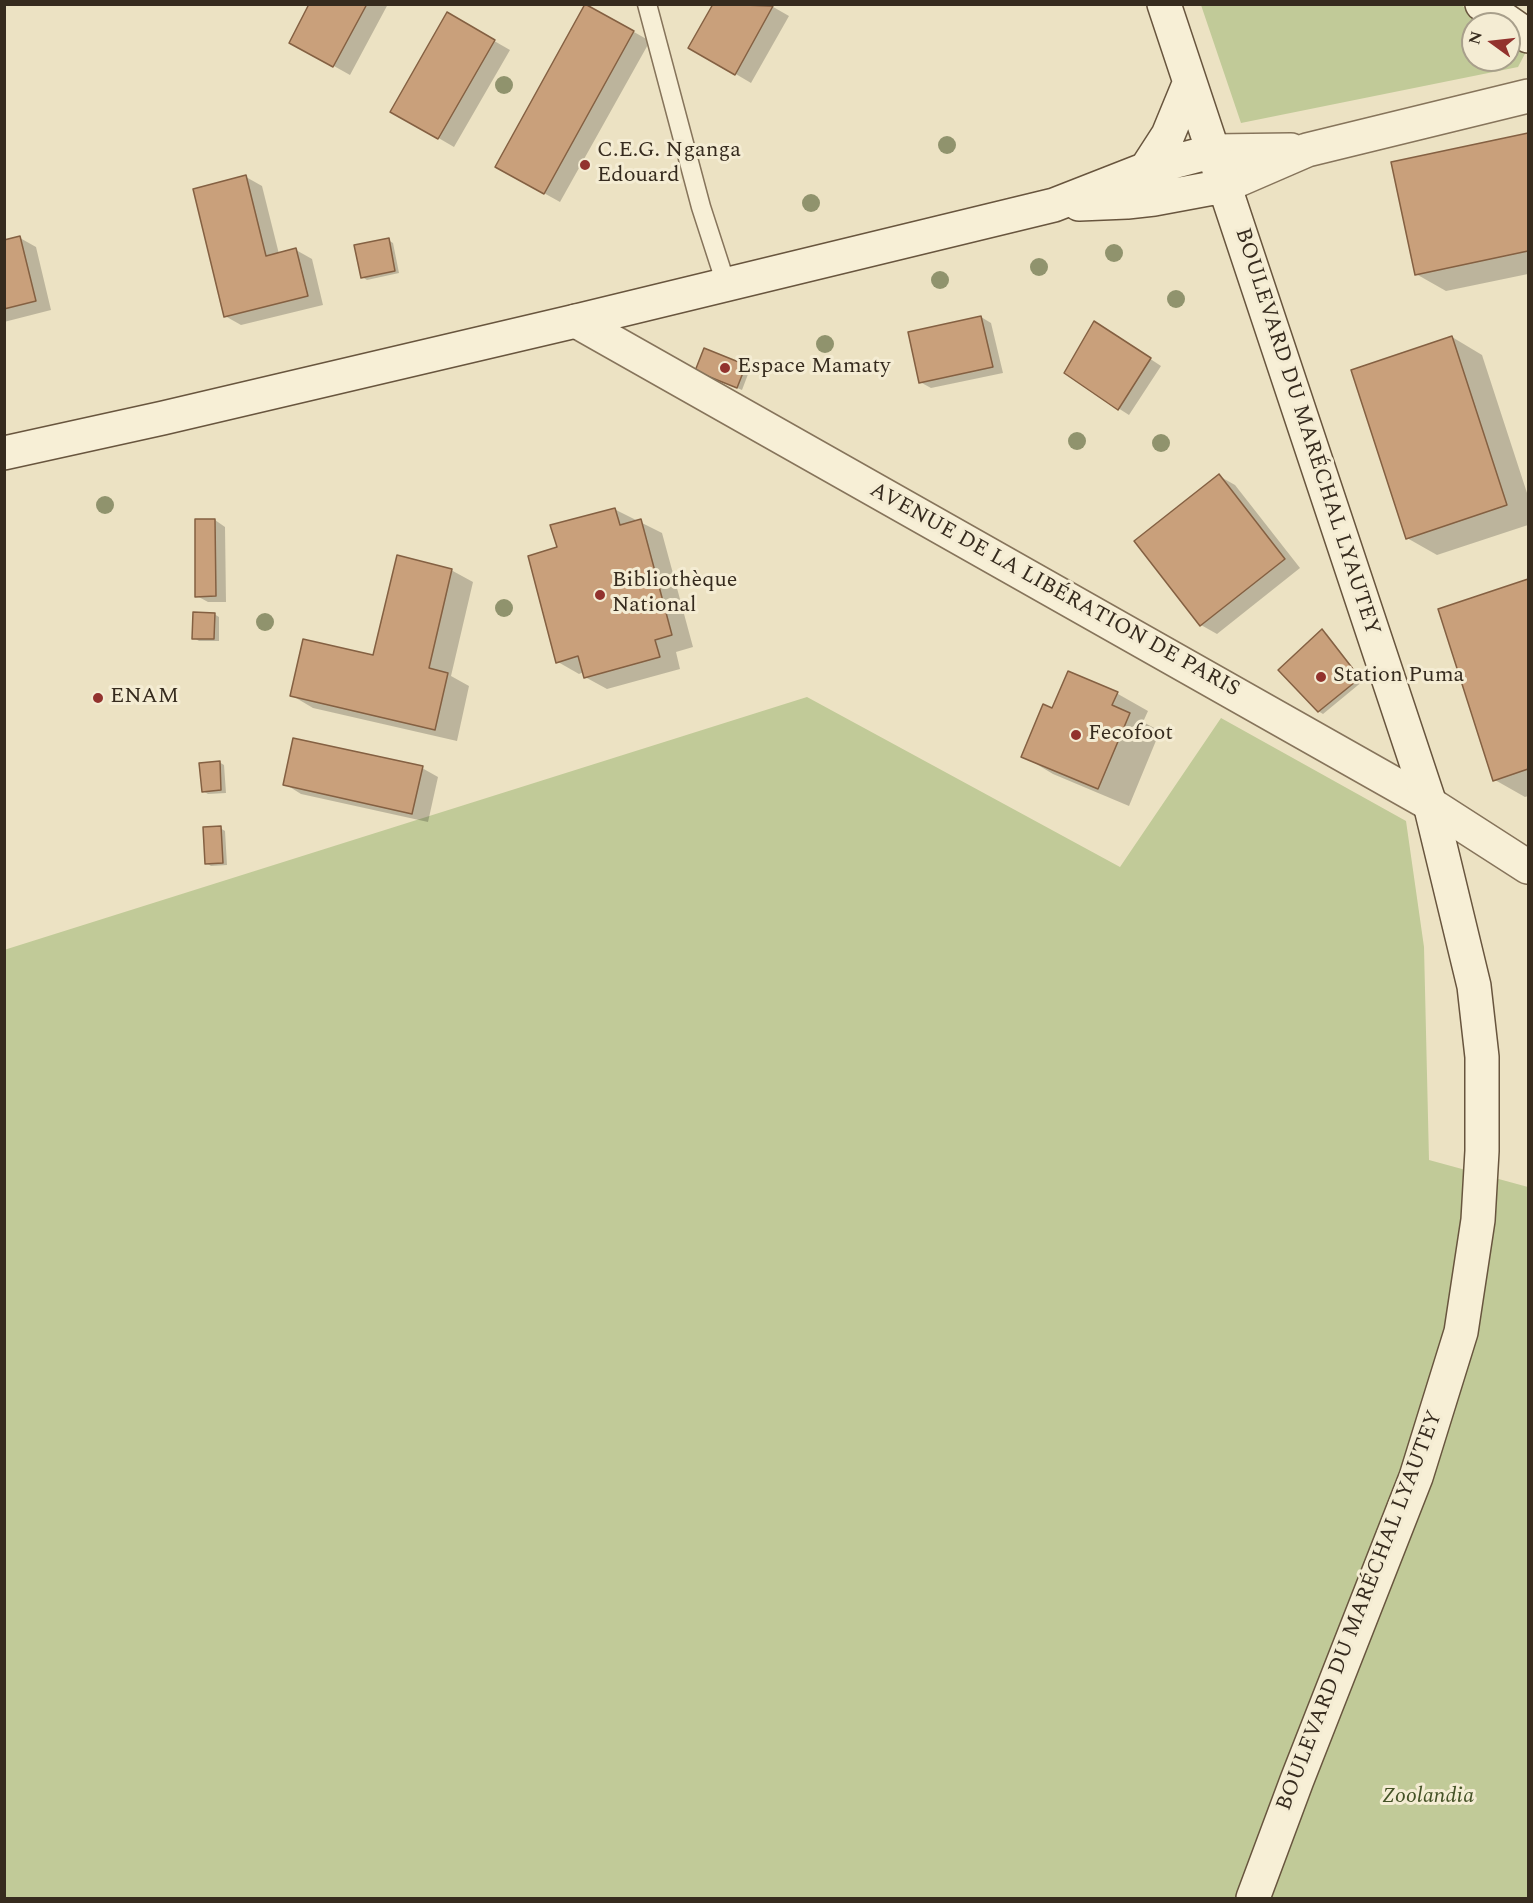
<!DOCTYPE html>
<meta charset="utf-8">
<style>
body{margin:0}
#map{position:relative;width:1533px;height:1903px;overflow:hidden;background:#ece2c3;font-family:Spectral,serif}
canvas{display:block}
.frame{position:absolute;inset:0;border:6px solid #362b1e;pointer-events:none}
.north{position:absolute;left:1461px;top:12px;width:60px;height:60px;box-sizing:border-box;background:#f4ecd3;border:2px solid #a89f8b;border-radius:50%;rotate:285deg;font-size:16px;font-weight:700;line-height:24px;text-align:center;color:#362b1e}
.north::after{content:'';display:block;margin:auto;width:21px;height:27px;background:#92322d;clip-path:polygon(50% 0,100% 100%,50% 72%,0 100%)}
</style>
<div id="map">
<canvas width="1533" height="1903"></canvas>
<div class="frame"></div>
<div class="north">N</div>
</div>
<script>
const context = document.querySelector('canvas').getContext('2d');
context.lineJoin = 'round';
function fillPath(path, color) {
  context.fillStyle = color;
  context.fill(path, 'evenodd');
}
function toPath(rows) {
  const path = new Path2D();
  for (const r of rows) {
    path.moveTo(r[0], r[1]);
    for (let i = 2; i < r.length; i += 2) path.lineTo(r[i], r[i + 1]);
  }
  return path;
}
function stroke(path, color, width, dash) {
  context.strokeStyle = color;
  context.lineWidth = width;
  context.lineCap = dash ? 'butt' : 'round';
  context.setLineDash(dash || []);
  context.stroke(path);
}
function drawText(font, color, halo, rows, align = 'center') {
  context.font = font + ' Spectral,serif';
  context.lineWidth = 6;
  context.setLineDash([]);
  context.textBaseline = 'middle';
  context.strokeStyle = halo;
  context.fillStyle = color;
  for (const [text, x, y, turn = 0] of rows) {
    context.save();
    context.translate(x, y);
    context.rotate((+turn || 0) * Math.PI / 180);
    context.textAlign = isNaN(turn) ? turn : align;
    if (halo) context.strokeText(text, 0, 0);
    context.fillText(text, 0, 0);
    context.restore();
  }
}
fillPath(toPath([
 [1201,5,1461,5,1491,24,1473,24,1473,60,1509,60,1509,36,1528,48,1518,67,1241,123],
 [807,697,1120,867,1221,718,1406,821,1424,947,1429,1160,1528,1187,1528,1898,5,1898,4,950]
]), '#c1ca98');
fillPath(toPath([
 [311,4,388,4,350,75,291,42],
 [715,4,768,4,789,16,751,83,690,47],
 [586,5,650,41,560,202,497,167],
 [447,14,510,50,454,147,392,111],
 [1528,134,1528,274,1446,291,1416,274,1393,163],
 [246,177,262,186,279,254,296,250,312,259,323,305,241,325,225,316],
 [20,238,36,247,51,310,4,322,4,242],
 [388,240,393,243,399,273,367,280,362,277],
 [981,317,991,323,1003,373,931,388,920,382],
 [1105,329,1161,366,1129,415,1118,408],
 [1452,337,1482,355,1528,496,1528,525,1437,555,1407,538],
 [705,350,750,369,742,390,702,373],
 [1219,476,1235,485,1300,568,1217,634,1201,625],
 [614,509,662,533,693,647,676,652,680,669,607,689,585,677,584,672,579,674,558,662,558,548],
 [215,520,225,527,226,602,208,602,197,596],
 [451,570,473,582,451,676,469,686,457,741,313,708,291,695,374,657],
 [1528,581,1528,796,1525,797,1495,780,1439,610],
 [214,614,219,617,219,641,199,641,194,638],
 [1322,631,1327,634,1363,681,1323,714,1318,711],
 [1069,673,1118,694,1148,711,1143,722,1160,731,1129,806,1053,774,1023,756,1053,710],
 [219,762,224,765,226,793,208,794,203,791],
 [422,768,438,777,428,822,301,794,285,784],
 [220,828,225,831,227,865,211,866,206,863]
]), '#0003');
const building = toPath([
 [309,4,367,4,333,67,289,43,309,4],
 [585,4,634,31,544,194,495,167,585,4],
 [713,4,773,6,735,75,688,48,713,4],
 [447,12,495,40,438,139,390,112,447,12],
 [1528,133,1528,251,1415,275,1391,162,1528,133],
 [246,175,266,256,296,248,308,296,224,317,193,189,246,175],
 [20,236,36,301,4,309,4,240,20,236],
 [389,238,395,271,361,278,354,245,389,238],
 [981,316,993,367,919,383,908,332,981,316],
 [1094,321,1151,358,1118,410,1064,373,1094,321],
 [1452,336,1507,505,1406,539,1351,370,1452,336],
 [704,348,746,365,737,388,695,371,704,348],
 [1219,474,1285,559,1200,626,1134,541,1219,474],
 [615,508,620,525,641,519,672,635,655,640,660,657,584,678,578,656,556,663,528,556,557,547,550,525,615,508],
 [195,519,215,519,216,596,195,597,195,519],
 [397,555,452,569,429,668,448,673,435,730,290,696,303,639,373,655,397,555],
 [1528,579,1528,769,1493,781,1438,609,1528,579],
 [193,612,215,613,214,639,192,639,193,612],
 [1322,629,1360,678,1318,712,1278,670,1322,629],
 [1068,671,1118,692,1112,705,1130,713,1098,789,1021,757,1043,704,1052,708,1068,671],
 [293,738,423,766,412,814,283,785,293,738],
 [220,761,221,790,202,792,199,763,220,761],
 [221,826,223,863,205,864,203,827,221,826]
]);
fillPath(building, '#c9a07b');
stroke(building, '#846042', 1.5);
const service = toPath([
 [647,4,701,207,726,284]
]);
const tertiary = toPath([
 [1214,151,1291,150],
 [1224,186,1307,150,1528,96],
 [576,321,1430,804,1528,867]
]);
const secondary = toPath([
 [1164,4,1430,804,1474,986,1482,1057,1482,1151,1478,1220,1461,1332,1416,1477,1297,1780,1253,1898],
 [1482,4,1528,36],
 [1146,169,1168,135,1189,84],
 [1079,204,1127,202,1154,199,1224,186],
 [4,453,163,418,576,321,1054,205,1146,169,1214,151]
]);
stroke(service, '#86745b', 21);
stroke(tertiary, '#86745b', 36);
stroke(secondary, '#68553e', 36);
stroke(service, '#f7efd6', 18);
stroke(tertiary, '#f7efd6', 33);
stroke(secondary, '#f7efd6', 33);
context.fillStyle = '#90936d';
for (const [x, y] of [
 [504,85],
 [947,145],
 [811,203],
 [1114,253],
 [1039,267],
 [940,280],
 [1176,299],
 [825,344],
 [1077,441],
 [1161,443],
 [105,505],
 [504,608],
 [265,622]
]) {
  context.beginPath();
  context.arc(x, y, 9, 0, 2 * Math.PI);
  context.fill();
}
for (const [x, y, r, color] of [
 [585,165,6,"#92322d"],
 [725,368,6,"#92322d"],
 [600,595,6,"#92322d"],
 [1321,677,6,"#92322d"],
 [98,698,6,"#92322d"],
 [1076,735,6,"#92322d"]
]) {
  const dot = new Path2D();
  dot.arc(x, y, r, 0, 2 * Math.PI);
  context.fillStyle = color;
  context.fill(dot);
  stroke(dot, '#f4ecd3', 2);
}
drawText('22px', '#362b1e', '#f4ecd3', [
 ["C.E.G. Nganga",597,152],
 ["Edouard",597,177],
 ["Espace Mamaty",737,368],
 ["Bibliothèque",612,582],
 ["National",612,607],
 ["Station Puma",1333,677],
 ["ENAM",110,698],
 ["Fecofoot",1088,735]
], 'left');
drawText('22px', '#362b1e', '#f4ecd3', [
 ["BOULEVARD DU MARÉCHAL LYAUTEY",1306,432,72],
 ["AVENUE DE LA LIBÉRATION DE PARIS",1054,591,29],
 ["BOULEVARD DU MARÉCHAL LYAUTEY",1361,1611,-69]
]);
drawText('italic 22px', '#445226', '#f4ecd3', [
 ["Zoolandia",1428,1798]
]);
</script>
